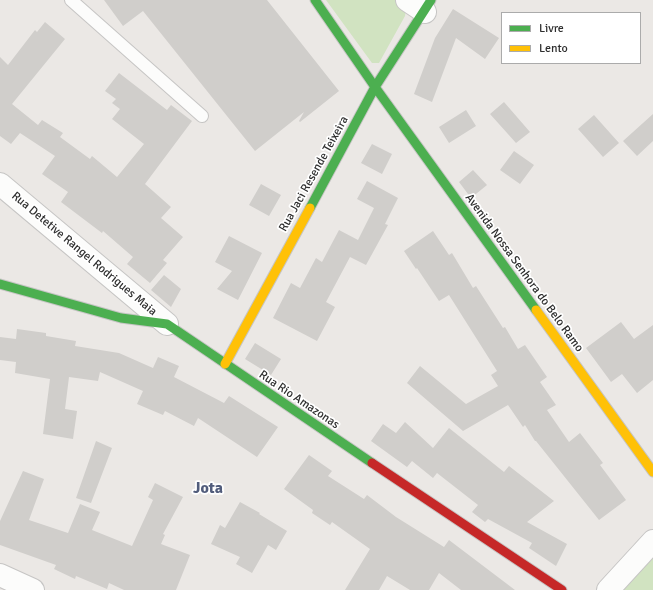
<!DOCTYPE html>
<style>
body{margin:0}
#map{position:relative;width:653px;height:590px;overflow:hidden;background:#ebe8e5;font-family:Signika,sans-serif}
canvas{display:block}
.legend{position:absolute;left:501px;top:12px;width:140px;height:52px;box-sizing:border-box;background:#fff;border:1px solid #ababab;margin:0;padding:5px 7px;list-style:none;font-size:12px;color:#2e2e2e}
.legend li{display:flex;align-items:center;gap:8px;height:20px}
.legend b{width:20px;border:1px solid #ababab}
</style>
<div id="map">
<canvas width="653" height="590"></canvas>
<ul class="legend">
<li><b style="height:5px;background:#4caf50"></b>Livre</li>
<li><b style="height:5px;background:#ffc107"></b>Lento</li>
</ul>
</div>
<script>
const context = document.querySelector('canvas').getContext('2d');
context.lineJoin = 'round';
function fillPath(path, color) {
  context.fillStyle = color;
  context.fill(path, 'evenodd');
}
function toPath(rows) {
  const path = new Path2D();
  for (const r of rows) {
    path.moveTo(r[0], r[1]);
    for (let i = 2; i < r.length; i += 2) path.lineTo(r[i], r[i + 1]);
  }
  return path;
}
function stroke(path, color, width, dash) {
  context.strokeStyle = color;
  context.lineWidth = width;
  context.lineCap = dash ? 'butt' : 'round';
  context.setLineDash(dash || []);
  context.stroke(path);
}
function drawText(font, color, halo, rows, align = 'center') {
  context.font = font + ' Signika,sans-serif';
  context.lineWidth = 3.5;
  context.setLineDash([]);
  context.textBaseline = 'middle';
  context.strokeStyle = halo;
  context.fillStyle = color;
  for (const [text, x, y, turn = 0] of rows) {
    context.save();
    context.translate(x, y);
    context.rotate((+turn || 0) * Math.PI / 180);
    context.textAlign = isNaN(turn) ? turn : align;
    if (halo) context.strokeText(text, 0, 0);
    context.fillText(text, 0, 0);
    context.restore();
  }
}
fillPath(toPath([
 [326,0,405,0,406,8,405,16,379,63,372,63],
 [653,549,653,590,613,590]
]), '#d1e3c1');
fillPath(toPath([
 [104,0,267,0,339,91,300,122,299,121,304,112,255,151,143,11,123,26],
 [453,9,499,38,485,59,456,38,432,102,414,94,435,38],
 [45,22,65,39,12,104,38,125,42,120,63,133,60,137,90,159,92,156,117,177,144,144,112,119,120,109,112,103,116,99,105,91,119,73,167,110,171,105,192,121,145,184,171,207,161,218,183,237,163,260,167,263,150,283,127,264,133,257,103,231,102,233,61,202,68,192,42,174,55,156,20,133,11,144,0,136,0,57,8,65,35,30,37,32],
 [504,102,530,132,516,143,490,114],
 [466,110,476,126,449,143,439,127],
 [653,114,653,141,637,156,623,141],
 [594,115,619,143,603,157,578,129],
 [372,144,392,154,382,174,361,163],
 [514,151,534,165,520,184,500,170],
 [473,170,487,185,471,198,459,182],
 [367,181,398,198,385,224,388,225,366,265,350,257,326,302,335,307,317,341,273,318,291,283,300,288,316,258,322,262,339,230,358,240,374,208,357,199],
 [261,184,281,195,269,216,249,205],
 [433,231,449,255,452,253,473,288,476,286,503,328,505,327,518,349,525,345,547,377,540,382,556,405,547,410,569,442,580,433,603,463,600,465,626,500,599,520,536,441,535,441,525,425,523,427,508,405,463,431,407,383,420,366,466,404,498,386,491,375,497,371,449,295,439,301,417,268,416,269,404,251],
 [229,236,262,253,238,300,217,289,232,271,215,262],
 [164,275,181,289,171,307,151,290],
 [621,322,634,339,653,325,653,380,637,393,622,374,611,382,586,348],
 [17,329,46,333,46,336,76,341,75,346,119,353,153,368,158,357,179,366,174,377,224,403,229,396,278,427,257,457,198,418,194,426,165,411,163,415,137,404,143,391,100,372,98,381,69,377,65,409,77,411,73,439,43,434,50,379,15,373,16,362,0,360,0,337,16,339],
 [255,343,281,359,271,375,245,359],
 [405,422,433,448,449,428,504,472,509,466,554,501,527,522,567,544,556,566,529,548,532,543,488,519,485,522,472,512,478,505,437,473,433,478,412,461,407,467,371,441,383,424,396,433],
 [96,441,112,448,91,503,76,498],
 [309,455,332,471,328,476,364,499,367,495,396,517,444,547,449,540,515,590,461,590,439,573,429,590,410,590,387,576,379,590,345,590,370,549,332,522,330,525,312,513,313,510,284,489],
 [23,471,44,479,29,520,68,533,80,504,100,512,92,530,132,546,153,500,148,497,155,483,183,497,163,534,165,535,161,544,190,555,176,590,124,590,109,583,107,589,76,576,75,579,54,569,56,565,0,545,0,521],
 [240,502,260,513,259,514,287,531,276,550,268,545,252,573,236,564,240,557,211,544,220,525,225,528]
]), '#d0cecb');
const lane = toPath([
 [71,0,202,116]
]);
const street = toPath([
 [407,0,425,12],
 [0,184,167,324],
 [0,575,33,590],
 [608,590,653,541]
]);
const fast = toPath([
 [315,0,375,87,536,310],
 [310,208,375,87,431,0],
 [0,284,121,318,167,324,372,463]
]);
const slow = toPath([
 [536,310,653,472],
 [225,364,310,208]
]);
const jam = toPath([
 [372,463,562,590]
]);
stroke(lane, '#c6c5c4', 14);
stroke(street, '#c6c5c4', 24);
stroke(fast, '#c6c5c4', 11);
stroke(slow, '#c6c5c4', 11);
stroke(jam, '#c6c5c4', 11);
stroke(lane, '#fcfcfb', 12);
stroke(street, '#fcfcfb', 22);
stroke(fast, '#4caf50', 9);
stroke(slow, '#ffc107', 9);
stroke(jam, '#c62828', 9);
drawText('12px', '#2e2e2e', '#fff', [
 ["Rua Jaci Resende Teixeira",314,174,-61],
 ["Rua Detetive Rangel Rodrigues Maia",84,254,40],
 ["Avenida Nossa Senhora do Belo Ramo",524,273,54],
 ["Rua Rio Amazonas",299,400,34]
]);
drawText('bold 16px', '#515c7b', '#fff', [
 ["Jota",208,489]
]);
</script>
